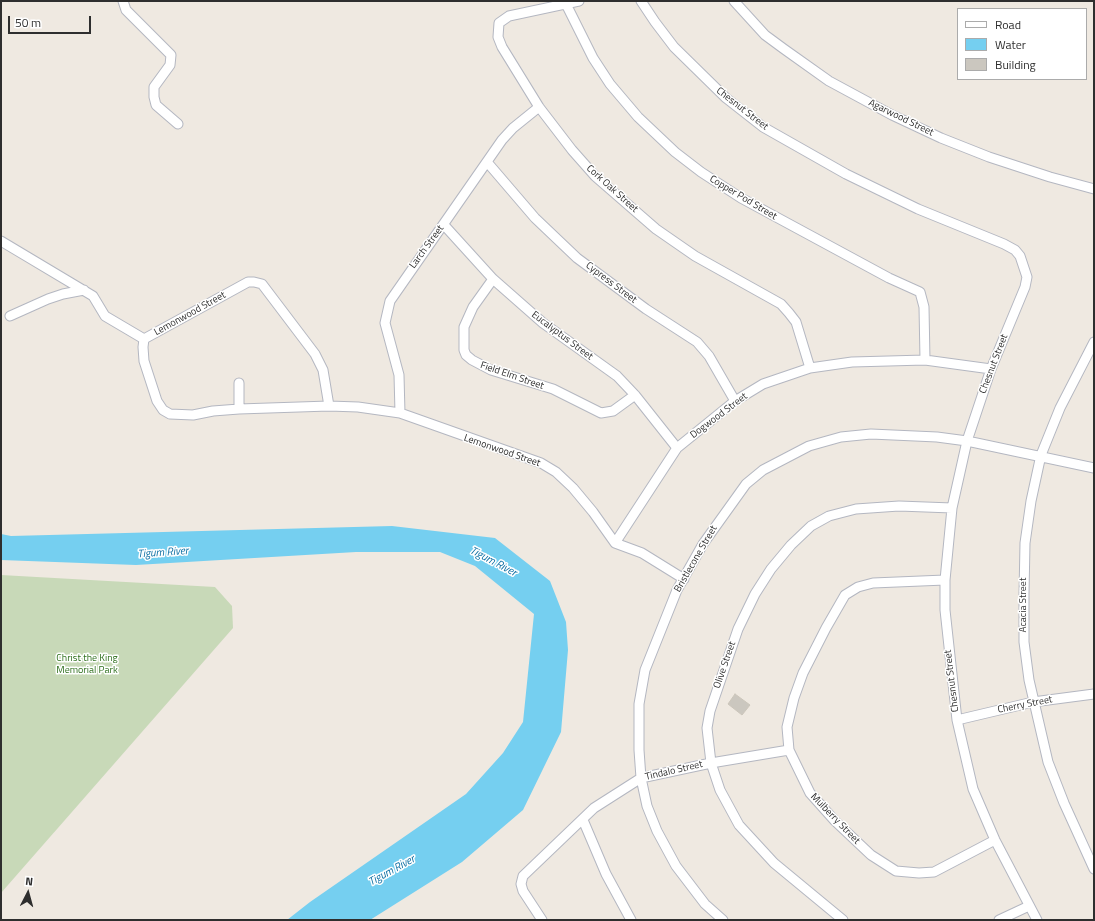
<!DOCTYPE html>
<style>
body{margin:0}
#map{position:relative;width:1095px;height:921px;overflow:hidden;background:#efe9e1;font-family:"Titillium Web",sans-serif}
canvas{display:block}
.frame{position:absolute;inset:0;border:2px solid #2e2e2e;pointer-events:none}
.legend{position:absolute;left:957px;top:8px;width:130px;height:72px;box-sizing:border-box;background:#fff;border:1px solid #ababab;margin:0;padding:5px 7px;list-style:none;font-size:12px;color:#2e2e2e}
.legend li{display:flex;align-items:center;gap:8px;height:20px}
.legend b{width:20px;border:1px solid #ababab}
.north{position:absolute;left:8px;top:873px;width:40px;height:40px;-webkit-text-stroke:3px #fff;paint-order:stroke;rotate:6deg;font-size:11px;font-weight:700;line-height:16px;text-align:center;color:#2e2e2e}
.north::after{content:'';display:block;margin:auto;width:14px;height:18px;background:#2e2e2e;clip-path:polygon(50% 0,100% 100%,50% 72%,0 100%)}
.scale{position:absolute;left:8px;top:16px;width:83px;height:18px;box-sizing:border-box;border:2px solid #2e2e2e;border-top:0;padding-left:5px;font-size:12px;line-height:14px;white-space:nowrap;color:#2e2e2e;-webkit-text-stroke:3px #fff;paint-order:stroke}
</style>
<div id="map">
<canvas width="1095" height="921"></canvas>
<div class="frame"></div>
<ul class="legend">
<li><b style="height:5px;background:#fff"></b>Road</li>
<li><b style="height:11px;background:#75cff0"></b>Water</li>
<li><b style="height:11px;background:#cbc7bf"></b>Building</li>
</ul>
<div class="north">N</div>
<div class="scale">50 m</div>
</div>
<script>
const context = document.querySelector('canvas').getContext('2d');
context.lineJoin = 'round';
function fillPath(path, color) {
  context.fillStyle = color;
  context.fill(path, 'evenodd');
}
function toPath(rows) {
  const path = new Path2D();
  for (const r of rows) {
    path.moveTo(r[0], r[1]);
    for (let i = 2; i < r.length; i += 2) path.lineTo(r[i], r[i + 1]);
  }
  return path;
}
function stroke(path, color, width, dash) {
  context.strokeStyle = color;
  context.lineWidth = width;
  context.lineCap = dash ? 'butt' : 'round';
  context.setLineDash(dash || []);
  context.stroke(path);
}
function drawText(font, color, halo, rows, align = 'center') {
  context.font = font + ' "Titillium Web",sans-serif';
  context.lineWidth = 3;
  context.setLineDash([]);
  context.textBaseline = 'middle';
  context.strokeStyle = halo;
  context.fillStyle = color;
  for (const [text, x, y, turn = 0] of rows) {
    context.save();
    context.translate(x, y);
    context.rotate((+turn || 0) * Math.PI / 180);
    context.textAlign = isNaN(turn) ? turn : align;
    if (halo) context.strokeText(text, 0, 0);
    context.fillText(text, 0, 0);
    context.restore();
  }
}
fillPath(toPath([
 [1,575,215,587,232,606,233,628,1,893]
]), '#c8d9b8');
fillPath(toPath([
 [392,526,495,538,550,581,566,622,568,650,561,732,523,810,462,862,370,920,287,920,310,902,466,794,503,753,523,722,534,614,475,566,440,552,356,552,136,565,1,560,1,534,11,536]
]), '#75cff0');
const building = toPath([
 [735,694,750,705,742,715,728,704,735,694]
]);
fillPath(building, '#cbc7bf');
stroke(building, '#cbc5ba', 1);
const minor = toPath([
 [123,1,126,10,171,55,170,65,154,87,154,97,156,105,178,124],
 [579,1,509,16,499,23,498,37,502,47,539,107,572,150,595,176,656,229,695,256,781,304,789,313,796,322,810,368],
 [641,1,655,22,674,47,726,98,763,127,846,174,918,209,1004,244,1015,250,1020,256,1027,277,1025,287,991,369,967,441,952,508,945,580,945,610,957,720,973,789,995,840,1037,920],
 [734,1,765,35,784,49,829,81,892,115,941,138,989,157,1050,177,1094,189],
 [566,4,593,58,610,84,638,117,675,152,701,172,741,198,889,278,920,292,924,307,925,360],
 [487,162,535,218,577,258,646,309,697,342,709,356,735,401],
 [444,225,493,279,543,323,617,376,635,395,677,448],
 [1,241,93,296,105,316,144,339],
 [493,279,473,307,464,327,464,350,466,355,472,360,491,370,553,389,601,413,613,411,635,395],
 [10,316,48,299,63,294,84,290],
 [1094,342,1060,408,1041,455,1031,501,1025,543,1024,594,1024,642,1029,680,1048,762,1064,803,1094,869],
 [239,383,239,409],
 [329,406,323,370,315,354,262,284,254,282,248,282,144,339,143,347,144,361,157,401,163,410,170,414,193,415,213,411,239,409,329,406,358,407,400,413,541,463,556,472,573,488,593,512,615,543,642,553,684,579],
 [400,413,399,375,385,323,390,301,502,140,513,128,539,107],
 [615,543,677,448,735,401,763,384,810,368,852,362,925,360,991,369],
 [945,580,873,583,858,587,845,595,826,628,803,673,794,698,787,727,789,750,810,793,835,821,871,855,896,871,919,873,934,872,995,840],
 [957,720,1033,702,1094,694],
 [583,820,606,874,631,920],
 [542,920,523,891,521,884,523,876,594,808,641,778,711,763,789,750],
 [723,920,705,904,676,866,657,831,647,806,641,778,639,750,639,704,645,670,677,590,703,544,746,484,763,470,809,446,841,437,871,434,937,437,967,441,1094,468],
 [843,920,774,863,739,825,720,790,711,763,707,728,710,711,738,629,755,594,771,569,791,545,811,526,829,516,856,509,899,506,952,508],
 [999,920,1029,906]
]);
stroke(minor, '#b4b7c1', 11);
stroke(minor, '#fff', 9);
drawText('10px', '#2e2e2e', '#fff', [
 ["Chesnut Street",742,109,38],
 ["Agarwood Street",901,118,26],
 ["Cork Oak Street",612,189,42],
 ["Copper Pod Street",743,198,31],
 ["Larch Street",427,247,-54],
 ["Cypress Street",611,283,37],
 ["Lemonwood Street",190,314,-29],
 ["Eucalyptus Street",562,336,37],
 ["Chesnut Street",994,364,-69],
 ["Field Elm Street",512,376,19],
 ["Dogwood Street",719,416,-37],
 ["Lemonwood Street",502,451,19],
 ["Bristlecone Street",696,559,-60],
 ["Acacia Street",1024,605,-90],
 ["Olive Street",725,665,-71],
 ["Chesnut Street",952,681,-97],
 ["Cherry Street",1025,705,-11],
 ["Tindalo Street",674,771,-13],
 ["Mulberry Street",835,819,46]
]);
drawText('10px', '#2c6e1b', '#fff', [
 ["Christ the King",87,659],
 ["Memorial Park",87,671]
]);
drawText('italic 11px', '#0d6fa3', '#fff', [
 ["Tigum River",163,553,-4],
 ["Tigum River",493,562,28],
 ["Tigum River",392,871,-29]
]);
</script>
